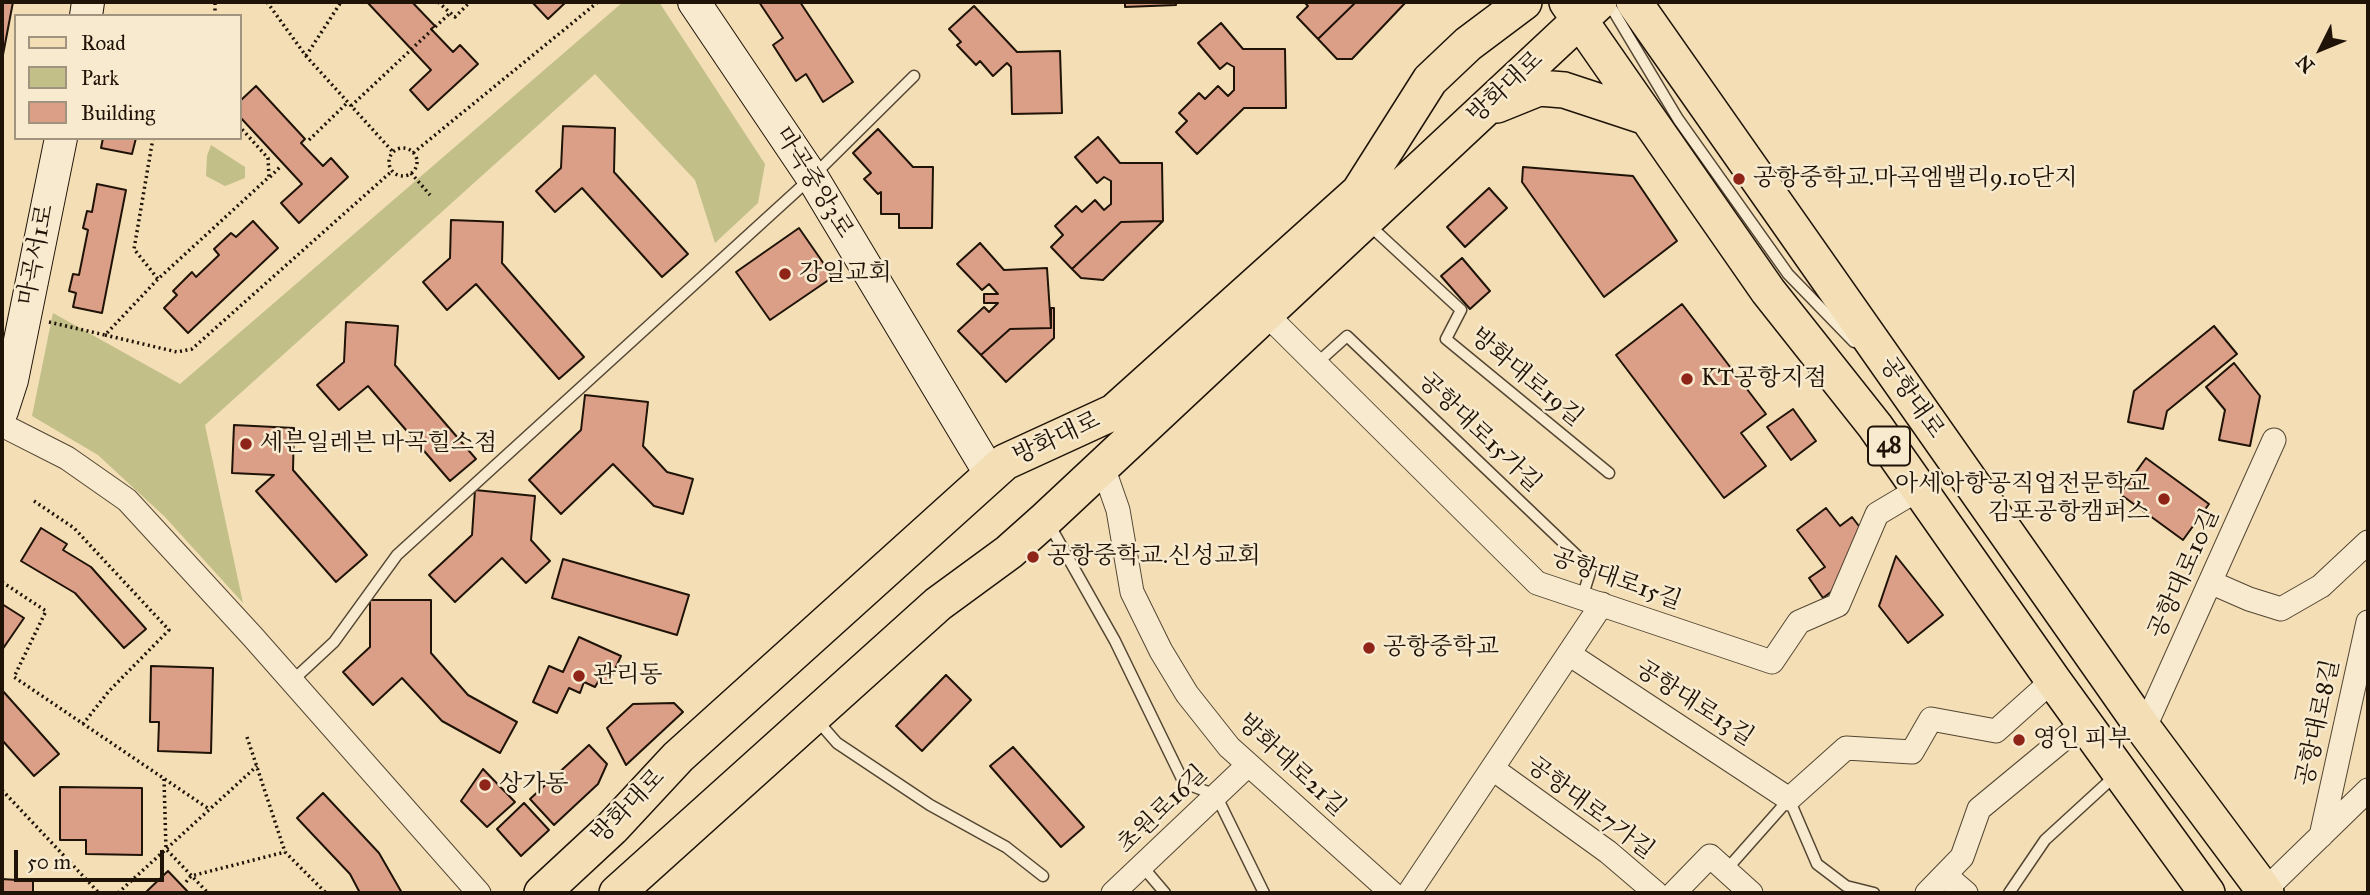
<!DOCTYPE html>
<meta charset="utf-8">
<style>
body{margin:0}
#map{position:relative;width:2370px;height:895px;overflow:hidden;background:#f3deb5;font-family:"IM FELL Great Primer",serif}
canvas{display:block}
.frame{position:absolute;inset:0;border:4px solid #1f1307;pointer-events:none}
.legend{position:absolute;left:14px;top:14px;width:228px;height:126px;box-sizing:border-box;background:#f7eacf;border:2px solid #a1947f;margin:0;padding:9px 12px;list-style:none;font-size:21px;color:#1f1307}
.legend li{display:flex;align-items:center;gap:14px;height:35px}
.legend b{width:35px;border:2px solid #a1947f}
.north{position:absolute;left:2286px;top:14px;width:70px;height:70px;-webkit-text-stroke:5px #f7eacf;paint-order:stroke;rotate:227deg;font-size:19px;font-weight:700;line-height:28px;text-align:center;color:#1f1307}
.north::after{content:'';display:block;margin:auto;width:24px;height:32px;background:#1f1307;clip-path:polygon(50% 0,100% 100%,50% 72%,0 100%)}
.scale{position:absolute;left:14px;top:850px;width:150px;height:32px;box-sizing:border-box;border:4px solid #1f1307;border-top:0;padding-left:9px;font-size:21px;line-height:24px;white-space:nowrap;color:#1f1307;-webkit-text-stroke:5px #f7eacf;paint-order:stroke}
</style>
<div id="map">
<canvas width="2370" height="895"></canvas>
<div class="frame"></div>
<ul class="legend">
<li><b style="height:9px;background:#f3deb5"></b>Road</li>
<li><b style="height:19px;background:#c2bf89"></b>Park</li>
<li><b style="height:19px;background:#db9f87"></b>Building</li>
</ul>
<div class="north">N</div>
<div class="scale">50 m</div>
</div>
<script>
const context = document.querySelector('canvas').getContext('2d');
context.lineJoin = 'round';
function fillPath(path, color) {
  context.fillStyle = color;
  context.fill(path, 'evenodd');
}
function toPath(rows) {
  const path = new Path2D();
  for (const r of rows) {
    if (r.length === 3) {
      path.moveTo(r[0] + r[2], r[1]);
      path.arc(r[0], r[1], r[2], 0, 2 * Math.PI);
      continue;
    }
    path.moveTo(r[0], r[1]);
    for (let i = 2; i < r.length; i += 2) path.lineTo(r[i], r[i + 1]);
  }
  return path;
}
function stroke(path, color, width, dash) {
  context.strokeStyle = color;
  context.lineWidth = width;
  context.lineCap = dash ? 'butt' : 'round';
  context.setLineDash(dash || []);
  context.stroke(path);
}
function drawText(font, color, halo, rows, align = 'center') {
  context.font = font + ' "IM FELL Great Primer","Noto Serif KR",serif';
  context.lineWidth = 5;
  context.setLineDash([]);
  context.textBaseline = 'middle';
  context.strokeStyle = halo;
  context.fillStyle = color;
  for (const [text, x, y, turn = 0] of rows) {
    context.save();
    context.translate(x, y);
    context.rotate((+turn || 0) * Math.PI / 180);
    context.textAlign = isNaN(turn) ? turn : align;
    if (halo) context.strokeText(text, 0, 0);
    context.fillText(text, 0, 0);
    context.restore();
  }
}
fillPath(toPath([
 [623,2,659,2,765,164,758,203,715,243,695,180,595,74,205,425,243,603,165,517,98,455,32,416,53,313,180,384],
 [211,145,245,167,245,178,225,186,206,176,207,156]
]), '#c2bf89');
const building = toPath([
 [2,2,13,2,2,60,2,2],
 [367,2,412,2,435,26,431,29,453,52,460,45,478,64,428,110,410,90,431,70,367,2],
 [532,2,566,2,548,19,532,2],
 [759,2,800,2,853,82,823,102,806,74,796,81,773,45,783,38,759,2],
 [1125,2,1176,2,1176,5,1125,7,1125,2],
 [1304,2,1356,2,1318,39,1297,17,1308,6,1304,2],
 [1356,2,1406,2,1352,59,1337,59,1318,39,1356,2],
 [974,6,1017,52,1060,51,1062,113,1012,114,1011,67,1007,63,993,76,980,61,976,65,957,45,961,42,949,29,974,6],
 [1221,23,1243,49,1285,49,1286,108,1244,108,1197,154,1176,132,1187,121,1179,113,1199,93,1205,99,1218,86,1228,96,1234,90,1234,67,1227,63,1220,69,1198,43,1221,23],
 [256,86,305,139,301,143,323,166,331,158,348,177,299,223,281,203,302,184,240,117,240,101,256,86],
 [563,126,615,128,614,172,688,254,662,277,582,188,555,212,536,191,561,168,563,126],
 [878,129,913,167,933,167,932,228,899,228,899,214,881,214,881,192,878,194,864,179,871,173,853,153,878,129],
 [1098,137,1120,163,1162,163,1163,221,1121,222,1072,269,1051,247,1063,235,1055,226,1076,206,1082,212,1095,200,1104,210,1111,204,1111,181,1104,177,1097,183,1075,157,1098,137],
 [103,138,136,138,132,154,101,148,103,138],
 [1523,167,1633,176,1677,241,1604,297,1522,182,1523,167],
 [97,184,126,190,102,313,73,307,76,293,69,291,73,274,79,275,88,230,83,228,87,211,92,212,97,184],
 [1489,188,1507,208,1465,247,1447,227,1489,188],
 [451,220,503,222,502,263,584,357,559,379,476,284,447,310,423,282,450,258,451,220],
 [253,221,278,248,188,333,164,308,177,295,173,291,192,272,196,277,219,255,214,249,231,233,236,237,253,221],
 [1163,221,1103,280,1081,278,1072,269,1121,222,1163,221],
 [799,228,833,277,770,320,736,272,799,228],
 [980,243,1004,270,1047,268,1051,328,1010,329,981,355,958,331,984,307,989,312,998,303,984,303,984,294,998,294,989,284,982,290,957,264,980,243],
 [1462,258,1490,291,1470,309,1441,276,1462,258],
 [1682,304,1766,414,1741,433,1766,466,1724,498,1616,355,1682,304],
 [1051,308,1054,308,1054,338,1006,382,981,355,1010,329,1051,328,1051,308],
 [346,322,398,326,395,365,476,459,450,481,368,386,339,410,317,385,344,362,346,322],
 [2214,326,2237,354,2167,411,2163,429,2128,422,2134,391,2214,326],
 [2234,363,2260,396,2250,446,2219,440,2225,410,2206,387,2234,363],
 [585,395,648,402,643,446,667,472,693,479,683,514,654,506,613,464,561,514,529,480,581,430,585,395],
 [1793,409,1816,441,1791,460,1767,427,1793,409],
 [234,425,294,428,293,470,367,555,336,582,256,491,274,475,232,473,234,425],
 [2146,458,2209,504,2183,540,2120,494,2146,458],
 [475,490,535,496,531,540,550,561,526,583,502,558,455,602,429,575,472,535,475,490],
 [1826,508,1840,526,1852,517,1865,534,1840,585,1823,598,1809,578,1825,567,1797,530,1826,508],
 [41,528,67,544,63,550,91,567,146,629,124,648,75,593,21,561,41,528],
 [1896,556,1943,615,1908,643,1879,606,1896,556],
 [563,559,689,595,677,635,552,598,563,559],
 [370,600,431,600,431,653,468,695,517,722,500,753,442,721,402,678,373,705,343,672,370,647,370,600],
 [2,604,24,618,2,650,2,604],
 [579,637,621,656,608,684,599,680,595,687,584,682,580,693,569,688,557,713,533,702,549,666,563,672,579,637],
 [151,666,213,668,211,753,158,751,159,722,150,722,151,666],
 [946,675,971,700,922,751,896,726,946,675],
 [2,690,59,754,34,776,2,740,2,690],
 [674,703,683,712,626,765,607,728,633,704,674,703],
 [589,745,607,764,598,784,554,825,530,799,589,745],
 [1013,747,1084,827,1061,847,990,766,1013,747],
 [483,769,515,802,487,827,461,801,483,769],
 [60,787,142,788,142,855,86,854,86,840,60,840,60,787],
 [323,793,379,853,402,893,360,893,350,874,297,818,323,793],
 [524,803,549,830,521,856,497,829,524,803],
 [168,871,189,893,145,893,168,871],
 [2,879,33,881,33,893,2,893,2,879]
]);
fillPath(building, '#db9f87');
stroke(building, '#1f1307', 2);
const lane = toPath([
 [1608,2,1678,119,1788,274,1854,342],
 [1367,223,1461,310,1446,339,1609,473],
 [1316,364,1347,336,1591,569,1582,598],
 [1049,524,1115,641,1184,783,1216,795,1264,893],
 [292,681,334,642,397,555,812,177,914,76],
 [816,719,837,743,930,805,1006,847,1043,876],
 [1142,866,1165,893],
 [1727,869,1789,799,1817,864,1846,886,1874,893],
 [2009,893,2045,840,2117,774]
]);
const street = toPath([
 [1265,313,1537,583,1772,662,1799,622,1838,605,1877,514,1919,489],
 [2,425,67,458,127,500,253,637,479,893],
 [1103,467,1118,510,1132,592,1161,651,1187,694,1229,747,1392,893],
 [2210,582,2249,599,2281,609,2321,586,2368,542],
 [1569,654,1789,799,1846,748,1912,752,1931,719,1996,731,2053,680],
 [2144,729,2274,440],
 [1493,769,1608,852,1656,893],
 [2321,836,2368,622],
 [1945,875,1966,893],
 [2264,891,2368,790],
 [1113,893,1248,765],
 [1409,893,1602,604],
 [1674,893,1710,856,1751,893],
 [1927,893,1962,857,1979,809,2083,723]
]);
const secondary = toPath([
 [694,2,812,177,991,475],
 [86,16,88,2],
 [2,411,12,380,61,138]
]);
const primary = toPath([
 [1567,2,1768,291,1875,426,2053,680,2207,893],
 [1634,2,2144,729,2266,893],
 [1497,105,1539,88,1564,90,1646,117],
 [542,893,612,828,678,757,1005,462,1114,412,1359,192,1430,80,1468,44,1524,2],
 [617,893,938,604,1009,552,1046,519,1599,2]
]);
stroke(lane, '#544632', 13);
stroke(street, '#544632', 25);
stroke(secondary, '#1f1307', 34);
stroke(primary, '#1f1307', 38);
stroke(toPath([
 [267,2,306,56,393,152],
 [438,2,455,17,470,2],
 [215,16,215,2],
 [306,56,341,2],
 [351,106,449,14],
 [153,138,134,249,158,279],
 [309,140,348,102],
 [403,162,14],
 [413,153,598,2],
 [411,173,430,195],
 [270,177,281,166],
 [49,322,105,335,158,279,269,177,268,158,240,127],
 [105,335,177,352,192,349,392,171],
 [34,501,74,528,169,630,109,691,83,724],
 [2,582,46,611,14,677,209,809],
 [247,737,285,852,326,893],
 [164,779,166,849,208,893],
 [2,790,99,893],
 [186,882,191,876,285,852],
 [118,893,257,766]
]), '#1f1307', 3.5, [2, 3.5]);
stroke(lane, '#f7eacf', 10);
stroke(street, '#f7eacf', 23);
stroke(secondary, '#f7eacf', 32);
stroke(primary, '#f3deb5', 35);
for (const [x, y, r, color] of [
 [1739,179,7,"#8f2418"],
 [785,274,7,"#8f2418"],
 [1687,379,7,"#8f2418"],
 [246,444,7,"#8f2418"],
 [2164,499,7,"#8f2418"],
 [1033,557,7,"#8f2418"],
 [1369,648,7,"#8f2418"],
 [579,676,7,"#8f2418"],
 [2019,740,7,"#8f2418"],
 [485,785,7,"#8f2418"]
]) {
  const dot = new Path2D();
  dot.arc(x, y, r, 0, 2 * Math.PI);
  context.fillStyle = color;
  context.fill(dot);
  stroke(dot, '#f7eacf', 2.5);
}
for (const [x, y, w] of [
 [1889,446,42]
]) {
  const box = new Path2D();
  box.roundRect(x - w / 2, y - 19.5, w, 39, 5);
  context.fillStyle = '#f7eacf';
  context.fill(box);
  stroke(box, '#1f1307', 2);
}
drawText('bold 23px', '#1f1307', null, [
 ["48",1889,446]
]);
drawText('24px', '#1f1307', '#f7eacf', [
 ["방화대로",1506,88,-43],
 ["마곡중앙3로",813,183,58],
 ["마곡서1로",37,255,-79],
 ["방화대로19길",1526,378,40],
 ["공항대로",1911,398,55],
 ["공항대로15가길",1479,433,44],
 ["방화대로",1057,439,-25],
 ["공항대로10길",2185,574,-66],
 ["공항대로15길",1616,580,20],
 ["공항대로13길",1694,704,33],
 ["공항대로8길",2319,723,-78],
 ["방화대로21길",1291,766,43],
 ["방화대로",629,807,-46],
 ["공항대로7가길",1590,809,37],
 ["초원로16길",1163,810,-44]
]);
drawText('24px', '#1f1307', '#f7eacf', [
 ["공항중학교.마곡엠밸리9.10단지",1753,179],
 ["강일교회",799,274],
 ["KT공항지점",1701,379],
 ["세븐일레븐 마곡힐스점",260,444],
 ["아세아항공직업전문학교",2150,485,"right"],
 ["김포공항캠퍼스",2150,513,"right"],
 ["공항중학교.신성교회",1047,557],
 ["공항중학교",1383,648],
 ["관리동",593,676],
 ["영인 피부",2033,740],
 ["상가동",499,785]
], 'left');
</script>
